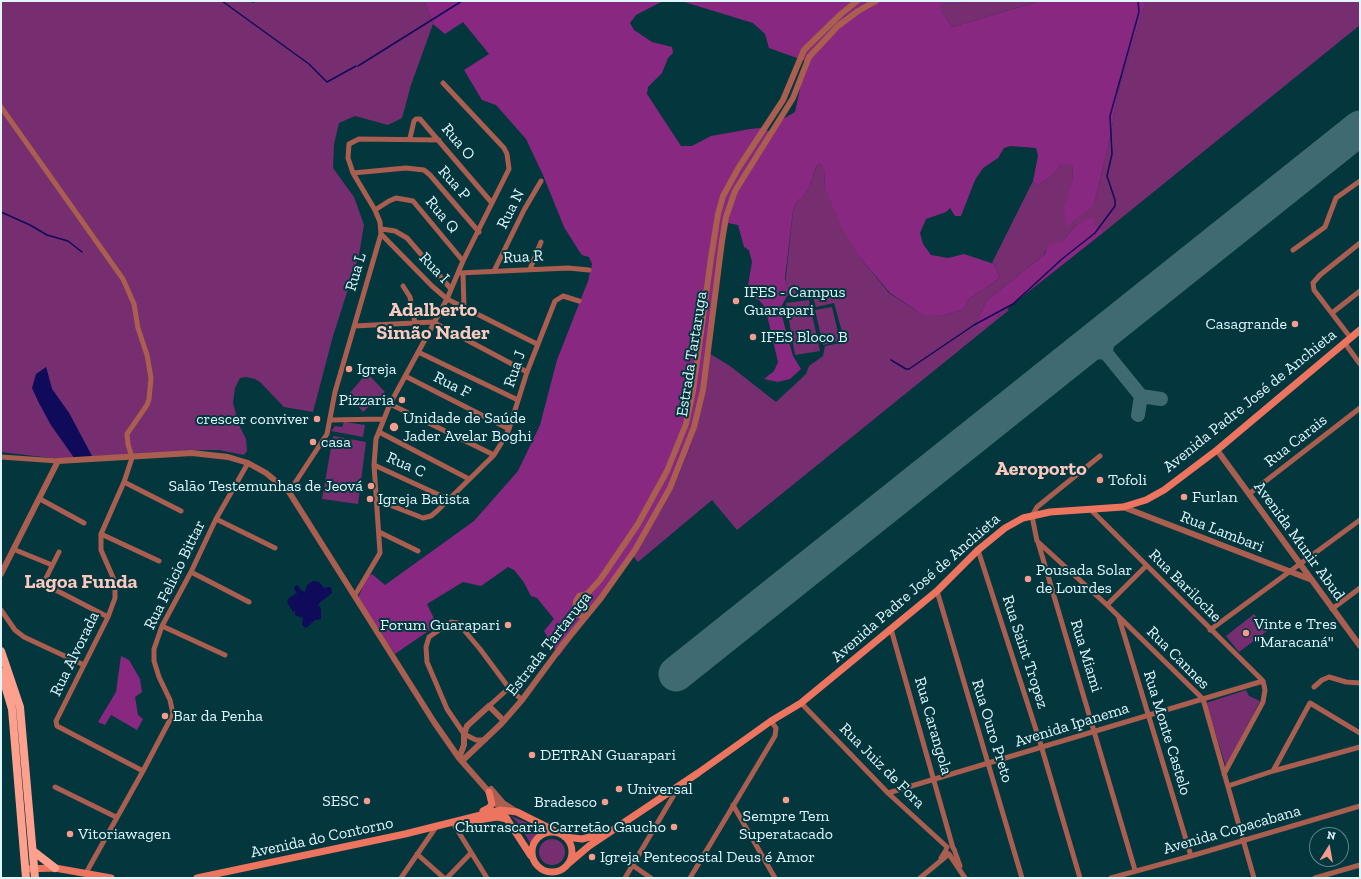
<!DOCTYPE html>
<meta charset="utf-8">
<style>
body{margin:0}
#map{position:relative;width:1361px;height:879px;overflow:hidden;background:#04363e;font-family:"Zilla Slab",serif}
canvas{display:block}
.frame{position:absolute;inset:0;border:2px solid #dff7fc;pointer-events:none}
.north{position:absolute;left:1309px;top:827px;width:40px;height:40px;box-sizing:border-box;background:#04363e;border:1px solid #5c838a;border-radius:50%;rotate:11deg;font-size:11px;font-weight:700;line-height:16px;text-align:center;color:#dff7fc}
.north::after{content:'';display:block;margin:auto;width:14px;height:18px;background:#f49d8c;clip-path:polygon(50% 0,100% 100%,50% 72%,0 100%)}
</style>
<div id="map">
<canvas width="1361" height="879"></canvas>
<div class="frame"></div>
<div class="north">N</div>
</div>
<script>
const context = document.querySelector('canvas').getContext('2d');
context.lineJoin = 'round';
function fillPath(path, color) {
  context.fillStyle = color;
  context.fill(path, 'evenodd');
}
function toPath(rows) {
  const path = new Path2D();
  for (const r of rows) {
    if (r.length === 3) {
      path.moveTo(r[0] + r[2], r[1]);
      path.arc(r[0], r[1], r[2], 0, 2 * Math.PI);
      continue;
    }
    path.moveTo(r[0], r[1]);
    for (let i = 2; i < r.length; i += 2) path.lineTo(r[i], r[i + 1]);
  }
  return path;
}
function stroke(path, color, width, dash) {
  context.strokeStyle = color;
  context.lineWidth = width;
  context.lineCap = dash ? 'butt' : 'round';
  context.setLineDash(dash || []);
  context.stroke(path);
}
function drawText(font, color, halo, rows, align = 'center') {
  context.font = font + ' "Zilla Slab",serif';
  context.lineWidth = 4;
  context.setLineDash([]);
  context.textBaseline = 'middle';
  context.strokeStyle = halo;
  context.fillStyle = color;
  for (const [text, x, y, turn = 0] of rows) {
    context.save();
    context.translate(x, y);
    context.rotate((+turn || 0) * Math.PI / 180);
    context.textAlign = isNaN(turn) ? turn : align;
    if (halo) context.strokeText(text, 0, 0);
    context.fillText(text, 0, 0);
    context.restore();
  }
}
fillPath(toPath([
 [1,1,251,1,252,3,260,1,425,1,433,24,411,85,402,118,388,125,355,116,339,123,334,144,333,168,354,197,364,225,359,255,333,336,313,412,284,407,260,382,255,379,246,377,240,378,235,388,233,403,239,425,246,439,247,451,244,455,219,450,195,450,93,458,69,413,52,389,46,367,38,401,51,425,75,459,51,458,1,452],
 [968,1,1040,1,952,27,942,12,939,4,961,3],
 [1146,1,1360,1,1360,25,1104,232,1101,228,1096,227,1095,223,1081,223,1074,227,1063,241,1045,251,1044,255,987,300,978,318,997,317,1007,308,1009,310,737,530,712,500,638,562,633,556,669,497,690,448,707,352,730,366,776,402,806,374,809,366,823,356,825,346,845,342,834,303,816,307,811,291,787,296,785,286,793,211,796,202,803,197,809,188,817,165,821,164,824,170,825,188,862,260,889,293,920,313,941,316,964,309,969,299,1000,278,994,264,992,263,1033,181,1037,186,1053,175,1062,164,1072,164,1073,177,1070,191,1094,205,1107,152,1120,85],
 [809,300,820,351,795,355,786,303],
 [832,307,840,341,823,345,815,310],
 [367,373,385,392,363,412,348,395],
 [344,422,365,425,363,437,331,431,335,426,342,427],
 [333,436,366,442,358,504,322,499],
 [1254,614,1267,631,1239,652,1226,636],
 [1246,690,1249,696,1260,701,1226,767,1206,703],
 [511,816,547,831,538,835,531,845,520,825],
 [552,852,13]
]), '#772e70');
fillPath(toPath([
 [425,1,663,1,636,15,630,23,634,30,652,42,672,47,673,53,668,58,662,73,648,87,647,94,681,146,692,146,711,136,750,129,761,128,773,133,783,119,795,112,803,75,808,62,769,48,765,34,753,23,681,1,968,1,961,3,940,4,942,12,952,27,1040,1,1146,1,1120,85,1107,152,1094,205,1066,227,1064,210,1073,177,1072,164,1062,164,1053,175,1037,186,1033,181,1038,156,1036,148,1010,146,1004,148,998,158,983,168,975,180,961,216,955,216,950,208,946,212,926,219,920,233,923,244,931,255,948,258,964,254,994,264,1000,278,969,299,964,309,941,316,924,315,920,313,890,293,862,260,843,230,825,188,824,170,821,164,817,165,809,188,803,197,796,202,793,211,785,278,787,296,780,309,793,356,801,369,790,379,778,382,764,379,774,371,778,362,767,315,765,315,764,306,759,300,748,296,747,291,752,262,749,250,744,247,738,225,728,223,721,248,700,408,690,448,669,497,630,559,559,656,544,631,554,619,537,598,531,596,523,581,514,570,508,567,481,586,463,582,427,604,437,625,395,654,358,598,367,577,372,574,385,585,474,521,518,471,540,425,557,360,588,281,592,264,589,257,582,255,579,251,564,227,543,175,526,139,496,105,482,100,464,70,489,54,463,22,445,34,433,24],
 [1089,218,1093,218,1096,226,1101,228,1104,232,985,326,980,328,977,326,978,318,987,300,1044,255,1049,245,1063,241,1074,227],
 [121,656,129,660,140,679,142,692,135,697,138,715,143,719,137,730,111,715,105,725,98,722,116,692]
]), '#892880');
fillPath(toPath([
 [46,367,52,389,69,413,93,458,75,459,51,425,38,401,32,388,36,374],
 [313,581,319,582,324,588,329,587,331,588,332,593,318,604,321,609,321,619,315,620,306,628,302,625,303,618,295,615,295,611,293,612,287,602,289,598,297,593,294,589,295,586,297,585,301,590,305,592,307,585]
]), '#0f0a5a');
stroke(toPath([
 [222,1,309,64,327,82,356,66],
 [358,66,462,1],
 [1,212,30,225,47,235,68,241,82,252],
 [891,360,906,369,909,369,974,325,1013,304,1062,259,1095,233,1115,206,1115,200,1107,176,1112,154,1110,116,1139,12,1138,1]
]), '#0f0a5a', 1.5);
stroke(toPath([
 [1118,321,1108,336,1106,353,1141,396,1161,399],
 [1072,358,1089,351,1106,353],
 [1138,415,1141,396]
]), '#3f6a71', 14);
stroke(toPath([
 [676,674,1360,128]
]), '#3f6a71', 35);
stroke(toPath([
 [1,107,123,279,134,304,138,328,147,355,151,378,149,399,147,405,127,434,128,444,132,458,124,482,101,534,101,550,115,582,115,598,108,617,56,721,57,726,143,771],
 [410,138,414,121,416,119,420,119,492,203],
 [353,173,406,168,424,170,430,175,479,232],
 [375,210,389,201,396,198,413,201,463,261],
 [382,229,395,231,407,238,451,289],
 [381,234,432,286,447,299,537,344],
 [1293,250,1325,227,1336,198,1360,181],
 [530,269,541,242],
 [494,271,524,210,541,181],
 [459,273,568,268,589,270],
 [463,273,464,308],
 [403,286,410,297,415,323],
 [1332,313,1360,291],
 [354,326,433,322,527,372],
 [1350,337,1314,290,1313,283,1320,275,1360,243],
 [1344,342,1360,364],
 [418,352,518,400],
 [405,376,509,429],
 [390,404,494,455],
 [330,420,384,419],
 [379,432,469,479],
 [1100,456,1037,507,1032,516,1037,541,1107,605,1203,699,1254,878],
 [1,457,58,461],
 [374,465,448,499],
 [124,482,181,511],
 [289,492,327,434,335,392,381,234,380,222,375,210,353,173,348,158,349,144,359,139,439,140],
 [1249,494,1360,408],
 [40,499,84,523],
 [377,500,423,518,431,516,437,511,494,455,502,442,509,429,527,372,555,301,563,296,579,301],
 [1090,509,1263,681],
 [216,519,275,548],
 [379,532,418,551],
 [101,534,159,561],
 [1038,542,1135,870],
 [13,549,52,565],
 [978,550,1040,742,1080,878],
 [59,552,45,580,46,585,108,617],
 [191,572,249,602],
 [937,591,1022,878],
 [355,595,380,553,374,465,376,439,390,404,447,299,463,261,509,169,507,154,504,148,443,83],
 [1107,605,1146,566],
 [1332,609,1360,588],
 [1,610,15,630,24,637,84,665],
 [1119,618,1191,856],
 [162,626,225,655],
 [891,629,953,848],
 [1210,630,1360,520],
 [1314,687,1322,680,1329,677,1346,682,1360,683],
 [801,703,888,793,947,847],
 [489,706,509,688],
 [485,740,476,740,464,734,447,709,427,662,426,647,429,637,451,622,458,623,480,649,509,688,522,700],
 [1273,771,1310,703,1360,733],
 [1224,774,1263,702,1265,690,1263,681],
 [1228,786,1273,771,1360,747],
 [55,787,116,817],
 [888,793,1263,681],
 [733,805,775,878],
 [453,823,487,878],
 [954,849,960,866],
 [417,854,444,878],
 [941,858,946,850],
 [632,865,651,878],
 [86,873,143,771,173,714,170,700,159,677,154,661,154,649,162,626,191,572,216,519,248,463],
 [401,878,436,827],
 [447,878,471,853],
 [625,878,678,788],
 [690,878,775,736,776,728,771,721],
 [920,878,949,854,965,878],
 [1111,878,1191,856,1360,806],
 [1315,878,1360,865]
]), '#a95e4f', 5);
stroke(toPath([
 [1217,450,1360,646],
 [1123,507,1312,580],
 [1,574,58,461,192,453,228,457,248,463,266,473,289,492,434,722,459,758,489,792,501,810],
 [585,617,579,615,575,610,576,601,579,596,587,594,600,580,638,524,667,471,686,424,693,391,711,258,718,214,723,196,739,167,783,100,804,50,841,14,857,1],
 [459,758,464,745,464,734,467,726,489,706,504,721],
 [462,761,501,724,522,700,561,647,601,598,635,550,670,488,694,427,703,390,722,241,726,217,735,191,793,98,809,57,838,26,858,11,876,1],
 [491,789,503,803,517,812]
]), '#a95e4f', 6);
stroke(toPath([
 [501,810,531,856],
 [483,811,489,808,492,804,489,792],
 [472,821,497,817,507,819],
 [552,852,20],
 [565,837,582,839,602,834],
 [569,863,589,846,698,773,771,721,801,703,937,591,978,550,1005,528,1023,518,1050,512,1123,507,1146,500,1164,490,1217,450,1360,330],
 [25,869,55,868,111,878],
 [197,878,405,834,501,810,517,812,559,833]
]), '#ed745e', 7);
stroke(toPath([
 [1,651,20,707,35,878],
 [1,672,12,709,26,878],
 [33,851,55,868]
]), '#fda08d', 8);
for (const [x, y, r, color] of [
 [736,301,4,"#f49d8c"],
 [1295,324,4,"#f49d8c"],
 [753,337,4,"#f49d8c"],
 [349,369,4,"#f49d8c"],
 [402,400,4,"#f49d8c"],
 [317,419,4,"#f49d8c"],
 [394,427,5,"#f49d8c"],
 [313,442,4,"#f49d8c"],
 [1100,480,4,"#f49d8c"],
 [371,486,4,"#f49d8c"],
 [1184,497,4,"#f49d8c"],
 [370,499,4,"#f49d8c"],
 [1028,579,4,"#f49d8c"],
 [508,625,4,"#f49d8c"],
 [1246,633,4,"#f49d8c"],
 [165,716,4,"#f49d8c"],
 [532,755,4,"#f49d8c"],
 [619,789,4,"#f49d8c"],
 [786,800,4,"#f49d8c"],
 [367,801,4,"#f49d8c"],
 [605,802,4,"#f49d8c"],
 [674,827,4,"#f49d8c"],
 [70,834,4,"#f49d8c"],
 [592,857,4,"#f49d8c"]
]) {
  const dot = new Path2D();
  dot.arc(x, y, r, 0, 2 * Math.PI);
  context.fillStyle = color;
  context.fill(dot);
  stroke(dot, '#04363e', 1.5);
}
drawText('16px', '#dff7fc', '#04363e', [
 ["Rua O",458,142,50],
 ["Rua P",454,183,48],
 ["Rua N",511,209,-63],
 ["Rua Q",442,215,50],
 ["Rua R",523,257,-3],
 ["Rua I",434,268,46],
 ["Rua L",356,272,-74],
 ["Estrada Tartaruga",692,354,-81],
 ["Rua J",515,369,-71],
 ["Rua F",452,385,27],
 ["Avenida Padre José de Anchieta",1250,401,-39],
 ["Rua Carais",1296,441,-38],
 ["Rua C",406,465,24],
 ["Rua Lambari",1222,532,21],
 ["Avenida Munir Abud",1299,541,54],
 ["Rua Felicio Bittar",175,575,-64],
 ["Rua Bariloche",1185,586,45],
 ["Avenida Padre José de Anchieta",916,588,-41],
 ["Estrada Tartaruga",549,644,-52],
 ["Rua Saint Tropez",1025,652,72],
 ["Rua Alvorada",75,654,-64],
 ["Rua Miami",1086,656,73],
 ["Rua Cannes",1178,658,45],
 ["Avenida Ipanema",1072,725,-17],
 ["Rua Carangola",933,726,74],
 ["Rua Ouro Preto",992,731,73],
 ["Rua Monte Castelo",1167,733,73],
 ["Rua Juiz de Fora",882,766,45],
 ["Avenida Copacabana",1232,830,-16],
 ["Avenida do Contorno",322,838,-12]
]);
drawText('16px', '#dff7fc', '#04363e', [
 ["IFES - Campus",744,292],
 ["Guarapari",744,310],
 ["Casagrande",1287,324,"right"],
 ["IFES Bloco B",761,337],
 ["Igreja",357,369],
 ["Pizzaria",394,400,"right"],
 ["Unidade de Saúde",403,418],
 ["Jader Avelar Boghi",403,436],
 ["crescer conviver",309,419,"right"],
 ["casa",321,442],
 ["Tofoli",1108,480],
 ["Salão Testemunhas de Jeová",363,486,"right"],
 ["Furlan",1192,497],
 ["Igreja Batista",378,499],
 ["Pousada Solar",1036,570],
 ["de Lourdes",1036,588],
 ["Vinte e Tres",1254,624],
 ["\"Maracaná\"",1254,642],
 ["Forum Guarapari",500,625,"right"],
 ["Bar da Penha",173,716],
 ["DETRAN Guarapari",540,755],
 ["Universal",627,789],
 ["SESC",359,801,"right"],
 ["Bradesco",597,802,"right"],
 ["Sempre Tem",786,816,"center"],
 ["Superatacado",786,834,"center"],
 ["Churrascaria Carretão Gaucho",666,827,"right"],
 ["Vitoriawagen",78,834],
 ["Igreja Pentecostal Deus é Amor",600,857]
], 'left');
drawText('bold 20px', '#fcc9be', '#04363e', [
 ["Adalberto",433,310],
 ["Simão Nader",433,333],
 ["Aeroporto",1041,469],
 ["Lagoa Funda",81,582]
]);
</script>
